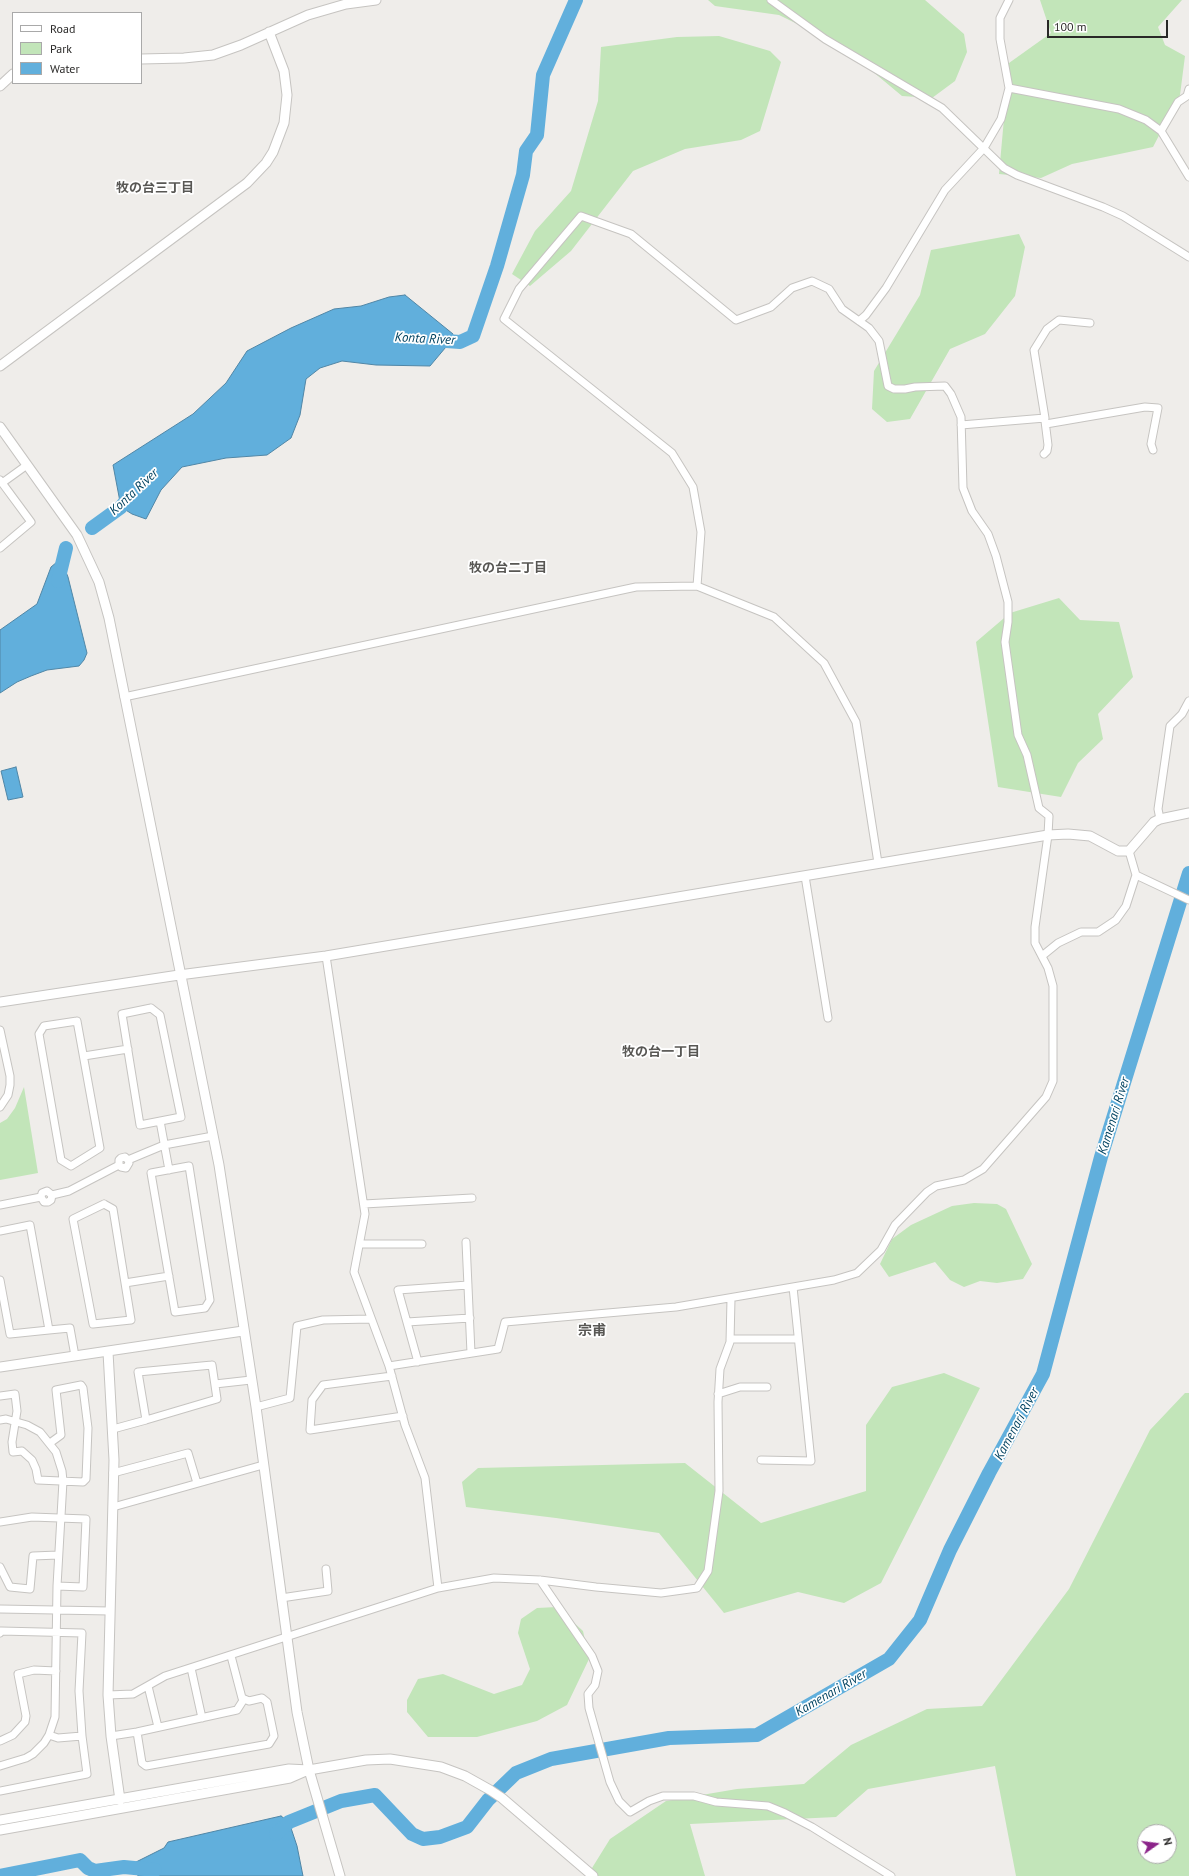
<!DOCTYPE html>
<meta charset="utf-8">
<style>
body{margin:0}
#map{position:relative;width:1189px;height:1876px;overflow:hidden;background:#efedea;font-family:"PT Sans",sans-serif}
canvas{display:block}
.legend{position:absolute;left:12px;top:12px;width:130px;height:72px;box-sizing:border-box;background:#fff;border:1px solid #a9a9a9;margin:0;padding:5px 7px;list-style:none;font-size:12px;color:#292827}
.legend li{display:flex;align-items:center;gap:8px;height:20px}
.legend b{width:20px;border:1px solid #a9a9a9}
.north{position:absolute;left:1137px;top:1824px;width:40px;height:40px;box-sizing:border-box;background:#fff;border:1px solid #a9a9a9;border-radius:50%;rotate:76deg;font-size:11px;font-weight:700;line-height:16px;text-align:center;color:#292827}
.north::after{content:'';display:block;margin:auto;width:14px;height:18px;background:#8b2389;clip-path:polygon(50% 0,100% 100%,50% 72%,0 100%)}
.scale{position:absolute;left:1047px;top:20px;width:121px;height:18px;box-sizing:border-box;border:2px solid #292827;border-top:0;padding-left:5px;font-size:12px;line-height:14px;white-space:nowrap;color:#292827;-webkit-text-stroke:3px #fff;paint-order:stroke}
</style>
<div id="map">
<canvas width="1189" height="1876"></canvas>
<ul class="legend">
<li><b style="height:5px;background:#fff"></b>Road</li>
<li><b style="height:11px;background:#c2e5b9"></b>Park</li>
<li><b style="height:11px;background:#61afdc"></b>Water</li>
</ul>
<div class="north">N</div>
<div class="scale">100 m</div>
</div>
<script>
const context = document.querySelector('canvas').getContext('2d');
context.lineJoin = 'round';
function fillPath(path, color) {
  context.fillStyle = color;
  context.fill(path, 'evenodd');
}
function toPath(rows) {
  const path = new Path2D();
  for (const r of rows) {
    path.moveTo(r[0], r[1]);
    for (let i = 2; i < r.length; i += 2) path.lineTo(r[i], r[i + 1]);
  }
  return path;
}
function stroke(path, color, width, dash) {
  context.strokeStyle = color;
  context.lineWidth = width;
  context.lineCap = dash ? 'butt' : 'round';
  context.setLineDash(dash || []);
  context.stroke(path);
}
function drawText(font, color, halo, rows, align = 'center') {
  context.font = font + ' "PT Sans","Noto Sans JP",sans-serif';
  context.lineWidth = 3.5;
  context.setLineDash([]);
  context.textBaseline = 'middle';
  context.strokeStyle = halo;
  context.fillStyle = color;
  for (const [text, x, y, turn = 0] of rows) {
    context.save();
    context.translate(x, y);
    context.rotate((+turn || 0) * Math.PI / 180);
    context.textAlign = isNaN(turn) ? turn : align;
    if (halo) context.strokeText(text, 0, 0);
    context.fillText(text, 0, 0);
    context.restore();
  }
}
fillPath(toPath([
 [708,0,925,0,964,34,967,52,955,81,932,98,902,96,842,46,779,15,715,6],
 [1040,0,1182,0,1158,27,1165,45,1185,56,1180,95,1153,147,1072,164,1041,178,999,174,1009,63,1051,33],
 [719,36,770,51,781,62,760,131,741,140,685,149,633,171,571,251,530,286,512,274,535,231,571,191,598,101,601,47,677,37],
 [1019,234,1025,247,1015,296,985,334,950,349,910,419,887,422,872,409,874,371,920,295,931,250],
 [1059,598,1080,620,1119,622,1133,677,1098,714,1103,739,1078,763,1061,797,998,787,976,642,1010,613],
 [24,1087,38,1173,0,1180,0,1123,7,1119,15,1108],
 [974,1203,997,1204,1006,1209,1032,1264,1023,1279,997,1283,980,1281,964,1287,950,1280,935,1262,889,1277,880,1264,892,1239,911,1225,952,1206],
 [944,1373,980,1388,881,1583,844,1603,798,1592,724,1613,659,1533,556,1518,466,1507,462,1482,478,1468,685,1463,761,1523,866,1491,866,1425,892,1387],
 [1185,1393,1189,1393,1189,1876,1016,1876,995,1766,868,1789,836,1817,690,1824,705,1876,587,1876,610,1839,666,1801,737,1789,804,1784,851,1745,927,1709,982,1706,1069,1589,1150,1430],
 [1145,1832,1169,1832,1169,1856,1145,1856],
 [557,1607,583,1631,589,1659,567,1705,537,1721,477,1737,428,1737,407,1712,407,1700,418,1679,443,1674,494,1694,522,1685,530,1669,518,1633,521,1619,537,1608]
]), '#c2e5b9');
const water = toPath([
 [405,295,453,334,451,341,430,366,376,365,342,361,320,368,306,379,300,415,291,438,267,455,226,458,182,467,161,490,146,519,132,514,121,507,113,465,193,414,226,383,247,351,291,328,334,309,361,306,389,297,405,295],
 [57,562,62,562,68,577,87,653,84,660,79,666,47,670,31,676,17,682,0,693,0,630,37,604,51,567,57,562],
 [16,767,23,797,8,800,1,771,16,767],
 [281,1816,289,1822,297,1846,303,1876,138,1876,136,1862,164,1848,168,1842,281,1816]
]);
fillPath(water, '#61afdc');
stroke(water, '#5086a6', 1);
stroke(toPath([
 [433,340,460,342,473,336,497,266,523,175,526,151,537,135,543,75,576,0],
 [92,528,121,507,132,493],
 [58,581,66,548],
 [276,1834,289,1822,341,1801,375,1795,412,1834,423,1839,440,1837,467,1827,488,1800,516,1773,551,1759,669,1738,757,1735,889,1659,920,1620,950,1550,989,1473,1043,1374,1101,1157,1189,873],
 [0,1876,80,1860,88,1868,95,1871,124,1867,155,1870]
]), '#61afdc', 14);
const minor = toPath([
 [771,0,825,39,942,108,1004,168,1017,175,1103,207,1123,216,1189,257],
 [1009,88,1119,109,1146,120,1161,131,1189,177],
 [1161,131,1178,102,1187,96,1189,89],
 [859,321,866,315,886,288,945,190,984,148,1001,119,1009,88,1000,39,1000,18,1009,0],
 [1046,424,1145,407,1158,408,1151,444,1153,450],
 [961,425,1045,418,1034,350,1047,329,1059,320,1090,323],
 [1044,454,1047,451,1048,445,1045,421],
 [0,480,31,522,0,548],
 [2,483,27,465],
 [124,697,636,587,697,586,774,617,824,663,856,722,878,863],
 [1160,819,1158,809,1170,726,1182,714,1189,701],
 [1129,851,1136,875,1189,900],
 [805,876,828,1018],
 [326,956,365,1214,354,1272,389,1366,405,1425,425,1478,438,1588],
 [1042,956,1058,943,1081,932,1098,932,1116,920,1126,906,1136,875],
 [151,1008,160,1015,181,1117,140,1125,122,1014,151,1008],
 [77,1021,100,1148,71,1166,61,1160,39,1034,44,1026,77,1021],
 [0,1030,10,1076,10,1085,8,1095,0,1107],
 [84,1056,128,1049],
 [160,1121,169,1170],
 [128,1160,164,1145,213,1136],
 [119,1165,121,1167,126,1168,129,1163,128,1160],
 [119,1165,119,1160,121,1158,125,1157,128,1160],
 [189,1166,210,1300,205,1308,175,1312,151,1173,189,1166],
 [52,1195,69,1191,119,1165],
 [41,1197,44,1202,48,1202,51,1200,52,1195],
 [41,1197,42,1193,47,1191,52,1195],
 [104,1204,113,1209,131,1320,93,1324,73,1219,104,1204],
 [364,1204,472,1198],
 [0,1205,41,1197],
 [0,1231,30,1225,49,1330,10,1334,0,1280],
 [466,1242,471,1353],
 [360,1244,422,1244],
 [125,1283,169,1276],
 [407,1322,470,1318],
 [49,1330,70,1328,75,1356],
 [730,1339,798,1339],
 [418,1362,398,1290,468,1285],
 [212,1365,217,1399,146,1420,138,1372,212,1365],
 [389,1366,498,1349,505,1322,676,1307,834,1280,857,1273,881,1250,895,1225,927,1192,936,1186,964,1180,983,1169,1046,1097,1053,1081,1053,986,1048,968,1035,943,1035,927,1048,835,1049,816,1039,808,1027,755,1018,735,1005,642,1008,622,1008,602,996,556,988,534,972,511,963,488,961,417,951,394,945,386,915,387,905,389,894,389,888,386,879,341,869,328,842,309,829,289,812,281,792,288,771,307,736,320,631,234,581,216,519,289,504,319,672,453,693,487,701,532,697,586],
 [392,1376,323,1385,312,1400,310,1430,403,1416],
 [215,1384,251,1380],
 [718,1394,740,1387,767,1387],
 [0,1396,15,1394,17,1411,12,1442,13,1452,22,1451,32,1460,36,1469,38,1480,83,1482,86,1479,88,1428,83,1388,81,1385,56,1390,61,1435,50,1443],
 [256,1407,290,1398,297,1326,323,1320,371,1319],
 [0,1420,6,1419,27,1425,40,1432,56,1452,62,1471,63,1481,57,1586,55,1717,49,1735,44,1743,33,1754,26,1758,0,1766],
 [113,1429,146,1420],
 [761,1460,811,1461,793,1287],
 [113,1473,188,1453,197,1483],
 [113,1507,263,1465],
 [0,1522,32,1517,86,1519,83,1587,57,1586],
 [0,1567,10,1587,30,1589,33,1556,58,1555],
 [540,1580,592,1656,598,1671,595,1685,588,1694,589,1708,610,1782,619,1801,630,1812,649,1801,663,1796,694,1796,716,1802,768,1806,785,1813,812,1827,891,1876],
 [281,1598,328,1591,326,1569],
 [0,1609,110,1611],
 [0,1633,1,1631,82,1633,79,1691,82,1736,87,1774,0,1791],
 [191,1668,202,1718],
 [148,1686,158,1727],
 [108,1695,133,1694,165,1676,438,1588,494,1578,540,1580,596,1587,661,1593,697,1588,708,1571,719,1491,718,1402,720,1369,730,1342,731,1299],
 [137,1732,142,1763,146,1766,269,1744,274,1736,267,1702,262,1698,249,1701,242,1698,231,1656],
 [49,1735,58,1738,82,1736],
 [111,1736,137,1732,237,1710,244,1699],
 [0,1741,13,1735,25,1722,26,1716,18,1674,34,1670,56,1671]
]);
const tertiary = toPath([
 [141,59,184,58,213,55,241,45,308,15,346,4,376,0],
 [0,86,13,74],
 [0,366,247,183,266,163,273,152,284,123,287,95,284,71,269,32],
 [0,427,77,535,99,582,109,618,219,1165,256,1407,297,1712,309,1770,340,1876],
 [0,1002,179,975,326,956,1048,835,1068,834,1090,836,1118,851,1129,851,1154,822,1160,819,1189,813],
 [108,1352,114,1460,108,1695,111,1736,120,1800],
 [0,1367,243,1331],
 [0,1820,289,1769,309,1770,366,1760,390,1759,441,1767,465,1776,490,1790,502,1798,593,1876],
 [0,1830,290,1778,306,1771]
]);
stroke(minor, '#c6c4c1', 9);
stroke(tertiary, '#c6c4c1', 11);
stroke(minor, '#fff', 7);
stroke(tertiary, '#fff', 9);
drawText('bold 13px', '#585754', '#fff', [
 ["牧の台三丁目",155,188],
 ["牧の台二丁目",508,568],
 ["牧の台一丁目",661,1052]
]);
drawText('italic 13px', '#004260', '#fff', [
 ["Konta River",425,339,3],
 ["Konta River",134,492,-43],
 ["Kamenari River",1114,1116,-73],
 ["Kamenari River",1017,1424,-62],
 ["Kamenari River",831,1693,-30]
]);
drawText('bold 14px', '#585754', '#fff', [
 ["宗甫",592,1331]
]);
</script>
